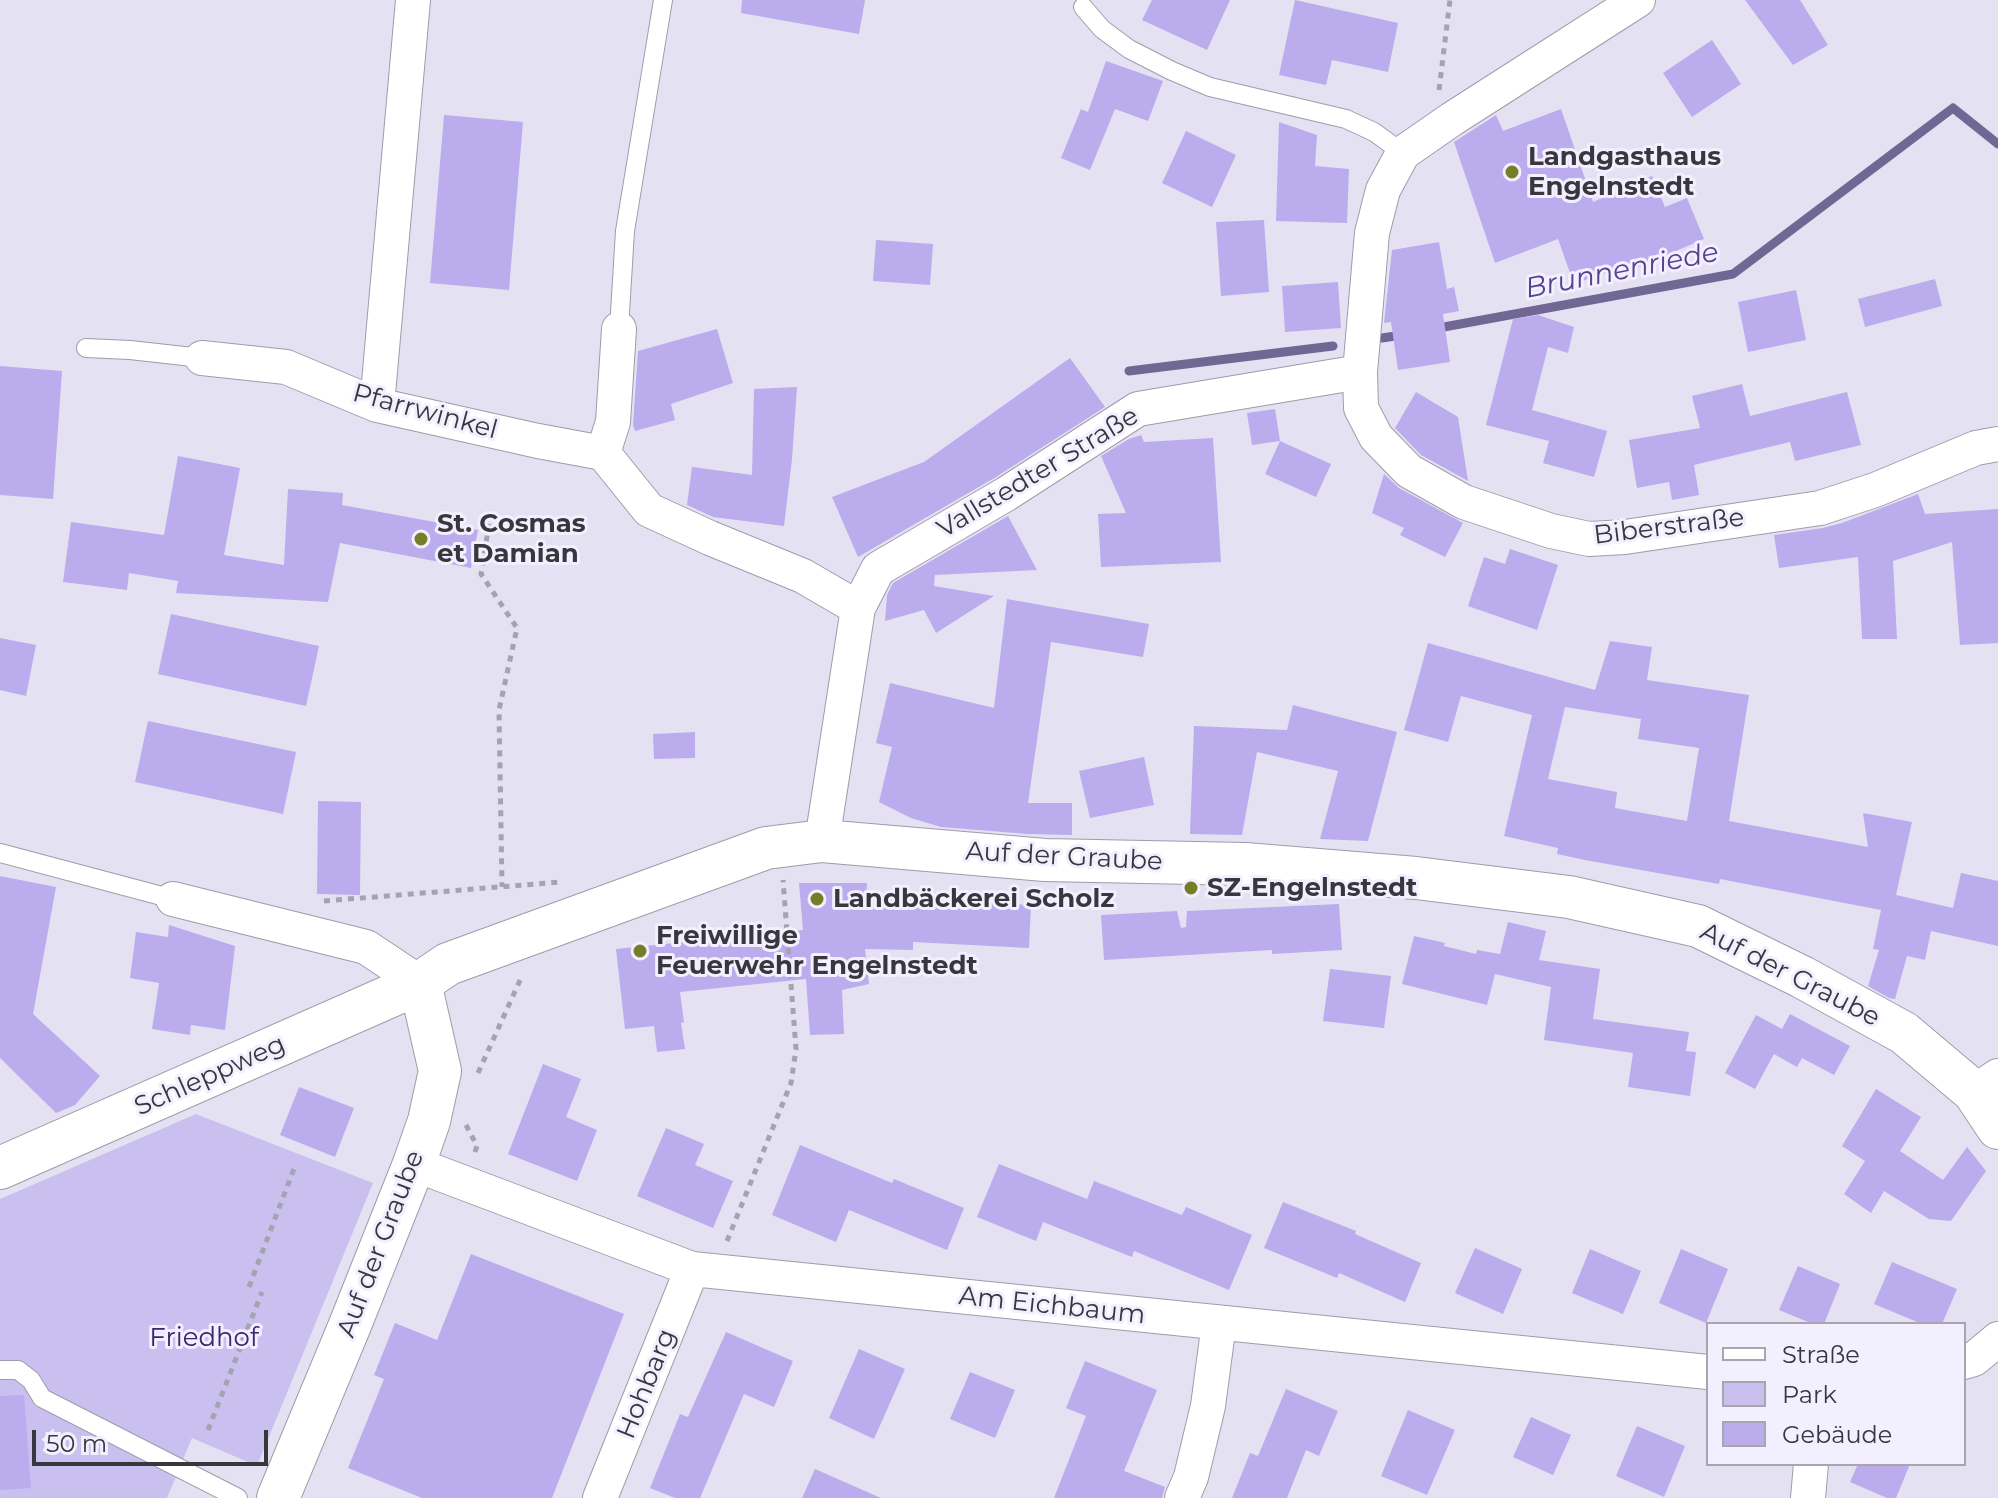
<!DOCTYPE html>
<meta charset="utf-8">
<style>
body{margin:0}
#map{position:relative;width:1998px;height:1498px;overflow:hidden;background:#e4e2f2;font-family:Montserrat,sans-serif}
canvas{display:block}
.legend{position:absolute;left:1706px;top:1322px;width:260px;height:144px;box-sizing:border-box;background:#f2efff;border:2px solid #a8a5b1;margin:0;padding:10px 14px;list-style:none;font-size:24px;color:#38373d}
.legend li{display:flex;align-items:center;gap:16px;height:40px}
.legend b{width:40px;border:2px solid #a8a5b1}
.scale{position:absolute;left:32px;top:1430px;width:236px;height:36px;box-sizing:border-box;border:4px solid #38373d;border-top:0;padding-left:10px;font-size:24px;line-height:28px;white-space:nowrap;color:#38373d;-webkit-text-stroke:6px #f2efff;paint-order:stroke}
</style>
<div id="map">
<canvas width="1998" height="1498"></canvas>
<ul class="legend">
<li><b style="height:10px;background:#fff"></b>Straße</li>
<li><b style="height:22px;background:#c9c0f0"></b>Park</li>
<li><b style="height:22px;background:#baaced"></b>Gebäude</li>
</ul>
<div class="scale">50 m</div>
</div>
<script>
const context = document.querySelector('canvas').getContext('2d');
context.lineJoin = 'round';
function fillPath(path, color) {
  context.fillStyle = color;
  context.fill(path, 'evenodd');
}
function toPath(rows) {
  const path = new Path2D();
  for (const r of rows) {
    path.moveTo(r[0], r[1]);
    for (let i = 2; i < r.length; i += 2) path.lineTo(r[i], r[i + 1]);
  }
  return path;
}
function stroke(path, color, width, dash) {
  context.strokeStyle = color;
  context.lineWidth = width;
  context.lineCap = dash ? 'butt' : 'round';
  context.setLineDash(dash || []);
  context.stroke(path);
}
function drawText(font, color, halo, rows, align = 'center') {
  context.font = font + ' Montserrat,sans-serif';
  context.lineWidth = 6;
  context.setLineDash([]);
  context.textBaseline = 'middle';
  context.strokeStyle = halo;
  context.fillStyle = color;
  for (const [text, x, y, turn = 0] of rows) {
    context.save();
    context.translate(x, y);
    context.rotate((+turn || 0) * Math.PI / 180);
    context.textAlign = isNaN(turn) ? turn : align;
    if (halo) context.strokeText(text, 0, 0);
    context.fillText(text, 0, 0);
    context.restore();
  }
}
fillPath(toPath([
 [196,1114,373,1183,257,1466,192,1438,167,1498,0,1498,0,1199]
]), '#c9c0f0');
stroke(toPath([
 [1433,329,1733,274,1953,108,1998,144],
 [1382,338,1402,335],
 [1129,371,1333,346]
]), '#716794', 9);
fillPath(toPath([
 [742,0,865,0,859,34,741,13],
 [1152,0,1230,0,1207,50,1142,20],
 [1295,0,1398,23,1388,72,1332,60,1326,85,1279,75],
 [1745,0,1800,0,1828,45,1793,65],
 [1712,40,1741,84,1692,117,1663,73],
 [1106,61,1163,81,1148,121,1115,109,1090,170,1061,158,1081,109,1088,112],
 [1561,109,1593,202,1652,176,1665,207,1687,198,1704,239,1636,268,1633,263,1574,284,1558,239,1495,263,1454,142,1496,115,1503,131],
 [444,115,523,122,509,290,430,283],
 [1279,122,1317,135,1315,166,1349,169,1347,223,1276,221],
 [1186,131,1236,155,1212,207,1162,183],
 [1264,220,1269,292,1221,296,1216,222],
 [876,240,933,244,930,285,873,281],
 [1439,242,1447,289,1454,287,1459,311,1443,314,1450,362,1398,370,1391,322,1384,323,1392,250],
 [1935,279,1942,306,1865,327,1858,299],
 [1338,282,1341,328,1285,332,1282,286],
 [1796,290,1806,340,1748,352,1738,302],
 [1538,315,1574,327,1568,353,1548,347,1532,410,1607,431,1594,477,1543,463,1549,441,1486,425,1513,319],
 [717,329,733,383,671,404,675,420,635,431,633,425,638,351],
 [1070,358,1105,407,996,477,858,557,832,497,924,462],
 [0,366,62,371,53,499,0,495],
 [1742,384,1750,416,1847,392,1861,445,1795,461,1790,442,1694,465,1699,495,1672,500,1669,482,1637,488,1629,440,1700,428,1692,396],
 [797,387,792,459,784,526,713,517,687,505,692,467,752,475,754,389],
 [1416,392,1458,417,1468,481,1421,455,1395,428],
 [1275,409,1280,441,1252,445,1247,413],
 [1141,435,1144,442,1213,438,1221,562,1101,567,1098,514,1126,513,1101,456,1129,439],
 [1280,441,1331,464,1316,497,1265,474],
 [178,456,240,468,224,555,284,565,288,489,343,493,342,505,478,530,471,568,340,543,328,602,176,593,178,581,129,573,127,590,63,582,71,522,164,535],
 [1384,474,1399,488,1463,523,1445,557,1400,535,1404,528,1372,513],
 [1918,494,1925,514,1998,509,1998,643,1960,645,1952,542,1893,561,1897,639,1862,639,1858,557,1779,568,1774,535,1823,528,1842,523],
 [1008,516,1037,570,935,575,934,586,994,596,936,633,924,610,885,621,887,595,893,583],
 [1510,549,1558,565,1537,630,1468,606,1484,557,1505,564],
 [1007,599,1149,624,1143,657,1051,642,1028,803,1072,803,1072,835,1028,834,941,827,911,818,879,802,892,747,876,743,890,683,994,708],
 [171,614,319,646,306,706,158,674],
 [0,638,36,645,26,696,0,690],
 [1610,641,1652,647,1647,680,1749,695,1729,821,1868,847,1863,813,1912,822,1896,895,1953,908,1961,873,1998,881,1998,946,1931,931,1925,960,1907,956,1895,999,1889,998,1868,986,1879,950,1873,949,1881,910,1720,879,1719,884,1585,860,1557,854,1558,848,1504,836,1532,715,1461,696,1448,742,1404,730,1428,643,1595,690],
 [1565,707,1641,719,1638,739,1699,748,1687,821,1615,808,1617,792,1548,779],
 [1293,705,1397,732,1368,841,1320,839,1338,771,1257,752,1242,835,1190,834,1194,726,1287,730],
 [148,721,296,752,283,814,135,782],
 [695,732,695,758,654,759,653,734],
 [1144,757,1154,805,1090,818,1079,771],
 [318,801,361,802,360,895,317,894],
 [0,876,56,887,33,1014,100,1076,75,1105,56,1113,0,1058],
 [799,883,867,883,866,897,1031,905,1029,948,913,942,913,950,865,949,869,984,842,990,844,1034,810,1035,806,979,680,992,684,1022,681,1023,685,1049,657,1052,654,1026,625,1029,616,949,803,930],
 [1339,904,1342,950,1272,954,1272,950,1104,960,1101,915,1177,911,1181,928,1186,927,1187,911],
 [1508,922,1546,931,1539,960,1600,969,1593,1019,1689,1032,1686,1051,1696,1052,1690,1096,1628,1087,1633,1053,1544,1040,1551,987,1495,974,1487,1005,1402,984,1414,936,1445,943,1444,946,1476,954,1477,950,1500,954],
 [169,925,235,946,225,1030,191,1025,190,1035,152,1029,159,983,130,978,136,932,168,937],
 [1330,969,1391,976,1384,1028,1323,1021],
 [1790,1014,1850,1046,1834,1075,1802,1058,1797,1067,1774,1054,1755,1089,1725,1073,1756,1015,1782,1029],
 [543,1064,581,1079,566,1117,597,1130,577,1181,508,1154],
 [299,1087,354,1108,335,1157,280,1135],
 [1876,1089,1921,1117,1900,1151,1943,1180,1967,1147,1986,1171,1951,1221,1929,1219,1884,1191,1871,1213,1844,1194,1865,1161,1842,1146],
 [666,1128,704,1144,695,1165,733,1181,713,1228,637,1196],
 [800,1145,892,1183,894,1179,964,1208,947,1250,849,1210,836,1242,772,1215],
 [999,1164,1087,1199,1094,1181,1182,1215,1186,1207,1252,1235,1229,1290,1134,1251,1132,1257,1043,1222,1036,1241,977,1217],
 [1283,1202,1356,1231,1355,1234,1421,1263,1405,1302,1339,1273,1337,1278,1264,1248],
 [1475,1248,1522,1269,1503,1314,1455,1293],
 [1590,1249,1641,1271,1623,1314,1572,1293],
 [1681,1249,1728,1269,1706,1323,1659,1303],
 [471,1254,624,1314,552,1498,422,1498,348,1468,384,1379,374,1375,395,1323,437,1340],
 [1892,1262,1957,1289,1942,1324,1922,1324,1874,1304],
 [1798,1266,1840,1284,1824,1324,1813,1324,1779,1310],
 [726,1332,793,1361,774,1407,744,1394,700,1498,675,1498,650,1488,680,1414,688,1417],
 [859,1349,905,1369,874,1439,829,1418],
 [1085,1361,1157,1390,1124,1471,1165,1487,1162,1498,1054,1498,1086,1416,1066,1408],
 [970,1372,1015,1390,995,1438,950,1419],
 [1286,1389,1338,1411,1319,1456,1306,1450,1287,1498,1232,1498,1250,1453,1258,1456],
 [24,1395,31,1488,0,1490,0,1396],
 [1408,1410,1455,1430,1427,1495,1381,1476],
 [1531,1417,1571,1435,1553,1475,1513,1457],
 [1637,1426,1685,1446,1664,1497,1616,1476],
 [1858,1464,1910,1464,1896,1498,1887,1498,1850,1482],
 [815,1469,881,1498,802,1498]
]), '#baaced');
const service = toPath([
 [1083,7,1102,29,1129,49,1172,71,1210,87,1346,119,1374,132,1403,153],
 [619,329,625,231,663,0],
 [86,348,130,350,202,358],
 [0,853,173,899],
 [0,1370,18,1370,31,1380,42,1398,238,1498]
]);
const minor = toPath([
 [202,358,286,367,377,405,538,441,603,453,649,510,710,538,803,576,858,608],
 [1360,372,1361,408,1376,437,1409,471,1464,502,1551,531,1589,539,1625,537,1820,508,1875,490,1976,448,1998,444],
 [377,405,413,0],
 [603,453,613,422,619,329],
 [822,841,858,608,878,569,1006,494,1138,409,1360,372,1372,233,1383,190,1403,153,1452,119,1638,0],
 [173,899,366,947,420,983],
 [1974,1092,1998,1076],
 [414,1164,692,1269,1708,1372],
 [1964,1362,1974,1359,1998,1339],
 [600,1498,692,1269],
 [1182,1498,1191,1477,1208,1406,1219,1323],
 [1808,1498,1811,1464]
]);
const tertiary = toPath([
 [0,1168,420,983,448,964,766,848,822,841,1045,860,1245,864,1416,878,1569,897,1698,926,1802,977,1904,1033,1974,1092,1998,1128],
 [278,1498,350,1325,414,1164,429,1121,440,1071,420,983]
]);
stroke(service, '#9e9caa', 20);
stroke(minor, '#9e9caa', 36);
stroke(tertiary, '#9e9caa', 44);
stroke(toPath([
 [1439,90,1450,0],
 [491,512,481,574,517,628,499,710,502,887],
 [324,901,561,882],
 [478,1073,522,976],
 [466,1125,477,1146,475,1152],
 [727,1241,791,1083,796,1049,783,880],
 [249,1287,295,1166],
 [208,1430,262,1292]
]), '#a4a3af', 5, [6, 6]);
stroke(service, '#fff', 18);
stroke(minor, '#fff', 34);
stroke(tertiary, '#fff', 42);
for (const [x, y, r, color] of [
 [1512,172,8,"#767d28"],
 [421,539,8,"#767d28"],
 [1191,888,8,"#767d28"],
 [817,899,8,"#767d28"],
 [640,951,8,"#767d28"]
]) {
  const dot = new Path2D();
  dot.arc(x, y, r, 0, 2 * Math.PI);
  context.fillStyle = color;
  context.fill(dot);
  stroke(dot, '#f2efff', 3);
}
drawText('bold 26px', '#38373d', '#f2efff', [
 ["Landgasthaus",1528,157],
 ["Engelnstedt",1528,187],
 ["St. Cosmas",437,524],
 ["et Damian",437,554],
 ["SZ-Engelnstedt",1207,888],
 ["Landbäckerei Scholz",833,899],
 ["Freiwillige",656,936],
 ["Feuerwehr Engelnstedt",656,966]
], 'left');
drawText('26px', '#38373d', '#f2efff', [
 ["Pfarrwinkel",425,412,15],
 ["Vallstedter Straße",1038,473,-31],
 ["Biberstraße",1669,527,-7],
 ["Auf der Graube",1064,857,3],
 ["Auf der Graube",1790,975,27],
 ["Schleppweg",210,1076,-24],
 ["Auf der Graube",381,1244,-69],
 ["Am Eichbaum",1052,1306,6],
 ["Hohbarg",647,1384,-68]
]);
drawText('26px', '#3d246f', '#f2efff', [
 ["Friedhof",204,1338]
]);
drawText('italic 28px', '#57408e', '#f2efff', [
 ["Brunnenriede",1622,271,-11]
]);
</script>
